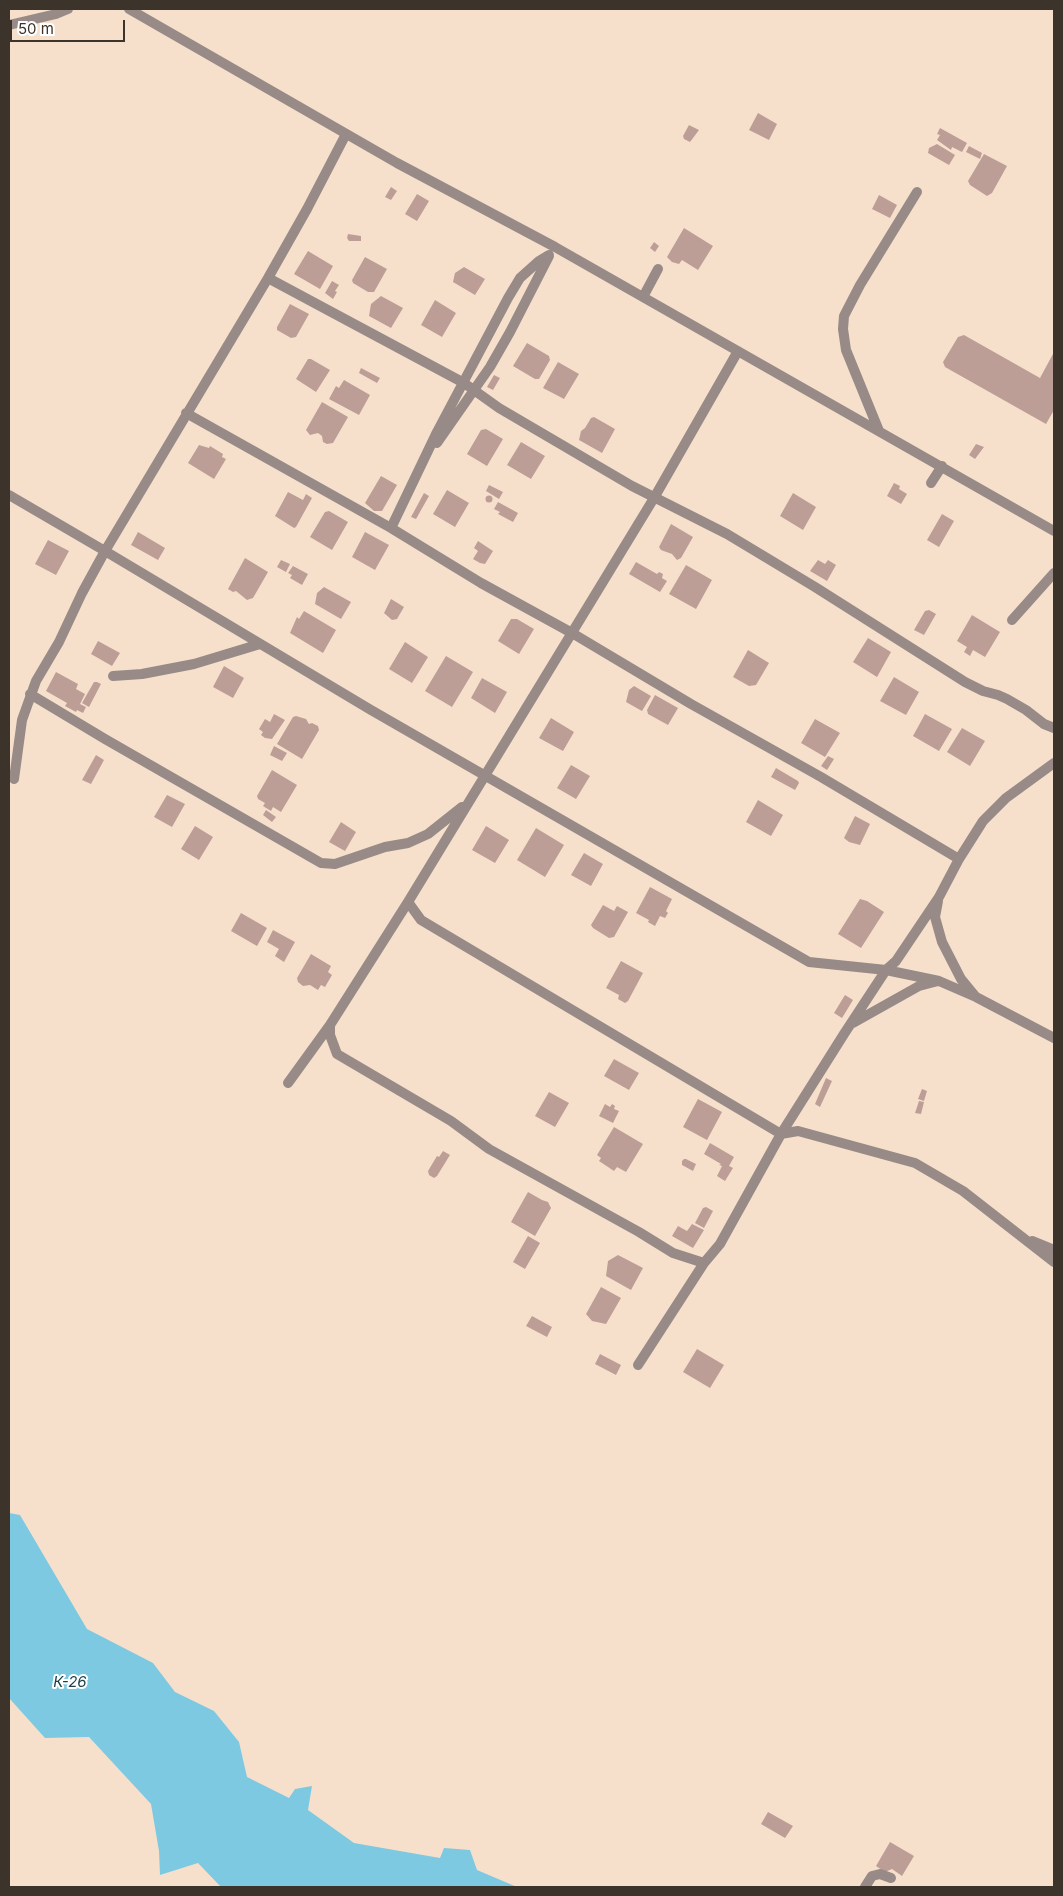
<!DOCTYPE html>
<meta charset="utf-8">
<style>
body{margin:0}
#map{position:relative;width:1063px;height:1896px;overflow:hidden;background:#f6e0cb;font-family:Inter,sans-serif}
canvas{display:block}
.frame{position:absolute;inset:0;border:10px solid #3c342b;pointer-events:none}
.scale{position:absolute;left:10px;top:20px;width:115px;height:22px;box-sizing:border-box;border:2px solid #3c342b;border-top:0;padding-left:6px;font-size:15px;line-height:18px;white-space:nowrap;color:#3c342b;-webkit-text-stroke:4px #fff;paint-order:stroke}
</style>
<div id="map">
<canvas width="1063" height="1896"></canvas>
<div class="frame"></div>
<div class="scale">50 m</div>
</div>
<script>
const context = document.querySelector('canvas').getContext('2d');
context.lineJoin = 'round';
function fillPath(path, color) {
  context.fillStyle = color;
  context.fill(path, 'evenodd');
}
function toPath(rows) {
  const path = new Path2D();
  for (const r of rows) {
    if (r.length === 3) {
      path.moveTo(r[0] + r[2], r[1]);
      path.arc(r[0], r[1], r[2], 0, 2 * Math.PI);
      continue;
    }
    path.moveTo(r[0], r[1]);
    for (let i = 2; i < r.length; i += 2) path.lineTo(r[i], r[i + 1]);
  }
  return path;
}
function stroke(path, color, width, dash) {
  context.strokeStyle = color;
  context.lineWidth = width;
  context.lineCap = dash ? 'butt' : 'round';
  context.setLineDash(dash || []);
  context.stroke(path);
}
function drawText(font, color, halo, rows, align = 'center') {
  context.font = font + ' Inter,sans-serif';
  context.lineWidth = 4;
  context.setLineDash([]);
  context.textBaseline = 'middle';
  context.strokeStyle = halo;
  context.fillStyle = color;
  for (const [text, x, y, turn = 0] of rows) {
    context.save();
    context.translate(x, y);
    context.rotate((+turn || 0) * Math.PI / 180);
    context.textAlign = isNaN(turn) ? turn : align;
    if (halo) context.strokeText(text, 0, 0);
    context.fillText(text, 0, 0);
    context.restore();
  }
}
fillPath(toPath([
 [9,1513,20,1515,87,1629,153,1663,175,1692,214,1711,239,1742,247,1777,289,1798,295,1789,312,1786,308,1810,354,1843,440,1858,444,1848,470,1850,477,1870,517,1887,221,1887,198,1863,160,1875,159,1851,151,1804,89,1737,45,1738,9,1698]
]), '#7dc9e2');
fillPath(toPath([
 [758,113,777,124,769,140,749,130],
 [689,125,699,130,690,142,684,139,683,136],
 [940,128,967,143,962,152,952,147,951,150,937,140,940,135,937,134],
 [937,144,955,155,949,165,928,153,929,148],
 [969,146,982,153,980,159,966,152],
 [984,154,1007,166,992,193,987,196,970,185,968,181],
 [391,187,397,191,391,200,385,197],
 [417,194,429,201,417,221,405,214],
 [879,195,897,205,890,218,872,209],
 [684,228,713,246,698,270,682,260,679,264,672,262,667,257],
 [348,234,361,236,361,241,349,241,347,238],
 [654,242,659,246,655,252,650,248],
 [308,251,333,266,320,289,294,274],
 [365,257,387,269,374,292,368,292,353,283,352,280],
 [464,267,485,279,475,295,453,282,455,273],
 [332,281,339,285,335,291,337,292,333,299,325,293],
 [381,296,403,308,391,328,369,316,371,304],
 [435,300,456,313,442,337,421,325],
 [290,304,309,314,296,337,291,338,277,330,277,327],
 [964,335,1040,378,1054,352,1054,410,1046,424,945,367,943,362,958,337],
 [527,343,549,356,550,360,539,379,535,379,513,366],
 [308,359,311,359,330,370,316,392,296,379],
 [558,362,579,374,564,399,543,388],
 [361,368,380,378,377,383,359,373],
 [494,375,500,378,493,390,487,387],
 [344,380,370,395,359,415,329,399,336,386,339,388],
 [322,402,348,417,333,443,327,444,323,442,322,436,318,433,310,435,306,430],
 [594,417,615,429,602,453,579,440,581,431,585,428,591,418],
 [486,429,503,439,487,466,467,454,481,430],
 [521,442,545,456,531,479,507,465],
 [976,444,984,447,975,459,969,455],
 [199,445,209,448,210,446,223,454,222,457,226,459,214,479,188,463],
 [381,476,397,485,382,511,374,511,365,503],
 [894,483,900,486,899,489,907,494,901,504,887,496],
 [489,485,503,492,499,499,486,491],
 [447,490,469,503,455,527,433,514],
 [288,492,303,500,306,494,312,498,296,527,294,528,275,516],
 [424,493,429,496,416,519,411,517],
 [793,493,816,507,803,530,780,516],
 [489,499,3.5],
 [498,502,518,513,513,522,498,514,500,512,494,509],
 [329,511,348,522,332,550,310,537,325,512],
 [942,514,954,521,939,547,927,540],
 [671,524,693,537,681,558,677,560,672,554,661,550,659,547],
 [138,532,165,548,158,560,131,545],
 [365,532,389,545,375,570,352,557],
 [48,540,69,551,56,575,35,564],
 [478,541,493,551,485,564,480,563,473,559,478,551,474,548],
 [245,558,268,572,253,598,247,600,236,591,233,592,228,589],
 [281,560,290,564,286,572,277,567],
 [818,560,825,564,828,560,836,565,827,581,810,571],
 [636,562,657,574,659,572,663,574,662,578,667,581,660,592,629,574],
 [686,565,712,580,696,609,669,594],
 [293,566,308,574,302,585,290,578,292,575,288,573],
 [324,587,351,602,341,619,315,604,317,593],
 [391,599,404,607,397,619,392,620,384,613],
 [929,610,936,614,924,635,914,630,925,611],
 [304,611,336,630,323,653,290,633,297,617,299,619],
 [972,615,1000,632,985,657,973,650,970,656,964,652,967,647,957,641],
 [511,619,517,619,534,629,519,654,498,641],
 [868,638,891,652,877,677,853,662],
 [98,641,120,653,112,666,91,654],
 [405,642,428,657,412,683,389,669],
 [748,650,769,663,756,685,749,686,733,677],
 [446,656,473,672,452,707,425,691],
 [224,666,244,678,233,698,213,687],
 [56,672,78,684,76,689,85,694,80,704,86,707,83,713,77,710,76,712,65,706,67,703,46,691],
 [894,677,919,692,906,715,880,701],
 [482,678,507,692,495,713,471,698],
 [94,682,97,682,101,684,89,707,82,703],
 [634,686,651,696,642,711,626,702,629,690],
 [655,695,678,708,668,725,648,714,647,710],
 [274,714,285,720,272,739,265,738,261,735,263,732,259,729,265,719,270,722],
 [925,714,952,729,939,751,913,736],
 [296,716,306,719,309,724,312,723,318,726,319,730,302,759,277,744,293,717],
 [551,718,574,732,563,751,539,738],
 [815,719,840,733,825,757,801,743],
 [962,728,985,741,970,766,947,752],
 [274,746,287,753,282,761,270,755],
 [96,755,104,760,91,784,82,780],
 [828,756,834,759,827,770,821,766],
 [571,765,590,776,576,799,557,788],
 [776,768,798,781,799,783,795,790,771,777],
 [272,770,297,785,281,812,273,807,271,811,263,806,265,803,258,799,257,796],
 [167,795,185,804,172,827,154,817],
 [758,800,783,815,771,836,746,822],
 [266,810,276,817,272,822,263,815],
 [855,816,870,824,860,845,849,842,844,838],
 [341,822,356,832,345,851,329,842],
 [195,826,213,837,199,860,181,849],
 [486,826,509,840,495,863,472,850],
 [536,828,564,845,545,877,517,860],
 [584,853,603,864,591,886,571,875],
 [650,887,672,899,666,911,668,913,665,918,660,916,655,926,648,922,649,920,636,913],
 [860,899,867,901,884,912,861,948,838,934],
 [603,905,614,911,617,906,628,912,614,937,609,938,593,928,591,925],
 [241,913,267,928,257,946,231,931],
 [273,930,295,942,284,962,275,956,279,949,267,942],
 [311,954,331,966,328,972,332,975,325,987,321,985,318,990,310,985,303,986,298,982,297,978],
 [621,961,643,973,628,1001,625,1003,618,999,619,995,606,988],
 [845,995,853,1000,842,1018,834,1013],
 [614,1059,639,1073,629,1090,604,1076],
 [826,1078,832,1081,820,1107,815,1104],
 [922,1089,927,1091,924,1101,918,1099],
 [549,1092,569,1103,555,1127,535,1116],
 [698,1099,722,1112,707,1140,683,1127],
 [919,1101,924,1102,921,1114,915,1113],
 [605,1104,610,1107,612,1104,615,1106,614,1109,619,1111,613,1123,599,1116],
 [614,1127,643,1144,626,1172,617,1167,614,1171,599,1161,601,1158,597,1155],
 [710,1143,734,1157,729,1166,733,1168,725,1181,717,1176,722,1166,719,1165,721,1164,704,1154],
 [443,1151,450,1155,437,1176,434,1178,429,1175,428,1171,437,1156,439,1157],
 [684,1159,686,1159,696,1164,693,1171,682,1165,682,1161],
 [528,1192,542,1200,548,1202,551,1208,535,1236,511,1222],
 [706,1207,713,1211,704,1228,695,1223,703,1208],
 [692,1224,704,1230,693,1248,672,1236,678,1226,687,1231],
 [528,1236,540,1243,525,1269,513,1262],
 [618,1255,643,1268,631,1290,606,1276,608,1261],
 [601,1287,621,1298,606,1324,592,1321,586,1314],
 [532,1316,552,1327,547,1337,526,1326],
 [697,1349,724,1365,710,1388,683,1372],
 [600,1354,621,1365,616,1375,595,1364],
 [768,1812,793,1826,785,1838,761,1824],
 [890,1842,914,1856,902,1876,892,1869,885,1872,876,1866]
]), '#bc9e96');
stroke(toPath([
 [129,9,397,163,555,247,1054,531],
 [9,25,56,14,68,9],
 [268,278,464,383,499,408,632,486,727,534,815,587,965,682,983,691,998,695,1007,699,1026,710,1044,724,1054,728],
 [643,297,658,269],
 [186,413,391,528,481,583,572,633,691,704,821,777,959,859],
 [879,431,846,350,843,329,844,316,860,285,917,192],
 [437,443,490,367,510,332,549,256],
 [931,483,942,466],
 [9,495,105,551,371,710,809,962,886,970,939,981,976,997,1054,1038],
 [391,528,437,432,508,298,520,278,539,261,549,255],
 [1012,620,1054,573],
 [113,676,142,674,194,664,260,644],
 [30,694,105,739,321,863,335,864,385,847,408,843,428,834,462,807],
 [14,779,22,720,36,681,59,642,82,593,105,551,268,278,307,209,346,134],
 [938,901,935,917,942,942,961,979,975,996],
 [408,902,421,920,781,1134,798,1131,915,1163,963,1191,1054,1262],
 [853,1023,919,986,938,981],
 [330,1025,330,1035,337,1054,451,1121,489,1149,639,1232,673,1253,704,1263],
 [288,1083,330,1025,408,902,654,498,738,351],
 [1032,1241,1054,1250],
 [638,1365,704,1263,720,1244,781,1134,844,1034,886,970,896,961,939,897,959,859,983,821,1006,798,1054,763],
 [865,1887,872,1876,880,1874,891,1878]
]), '#978a87', 10);
drawText('italic 15px', '#1d414c', '#fff', [
 ["К-26",70,1682]
]);
</script>
